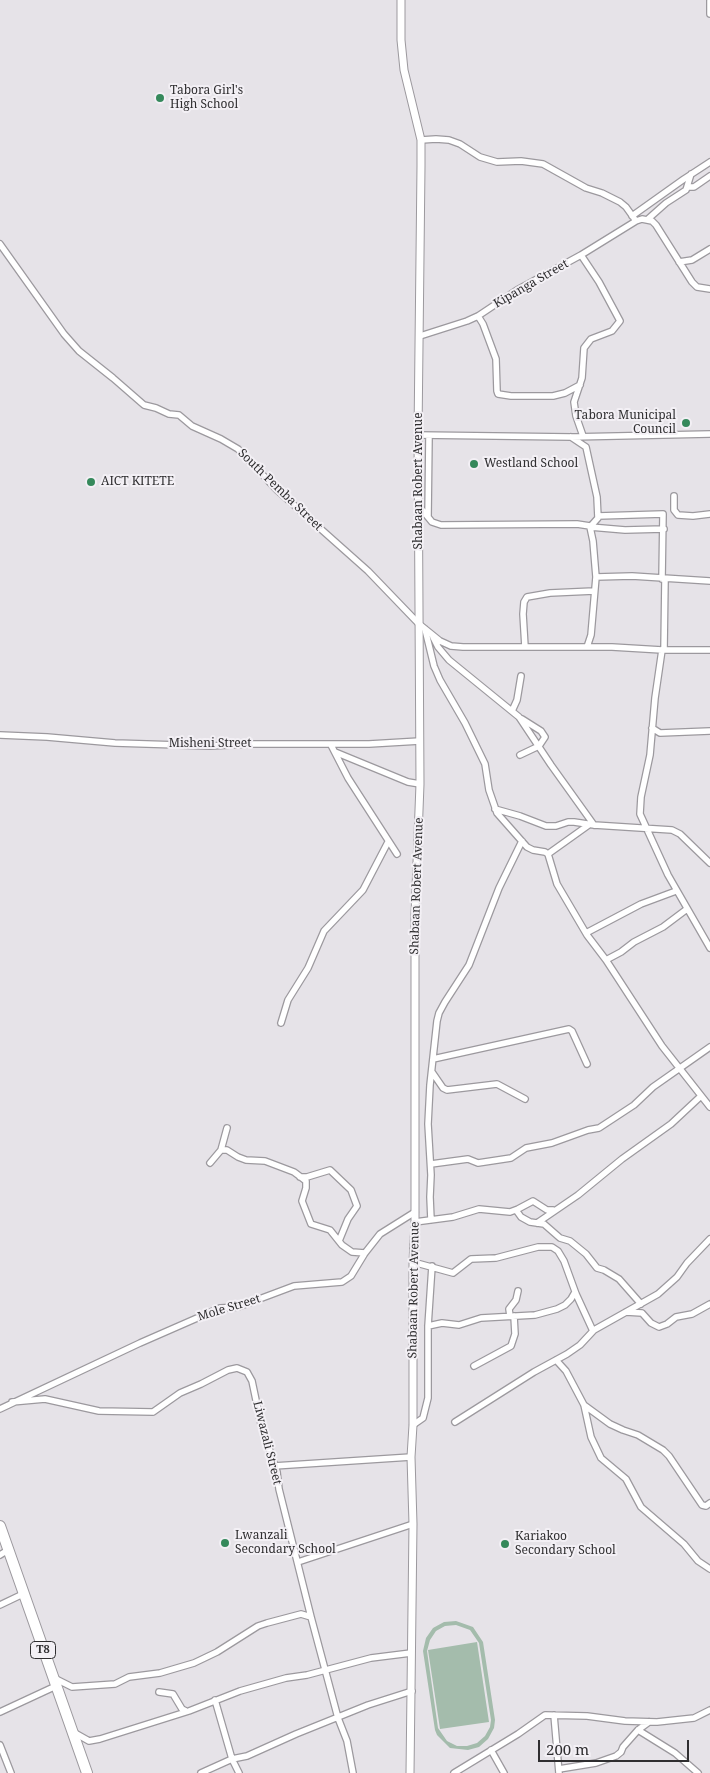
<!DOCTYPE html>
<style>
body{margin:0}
#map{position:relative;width:710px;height:1773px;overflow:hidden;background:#e6e3e8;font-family:"Noto Serif",serif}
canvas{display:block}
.scale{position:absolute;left:538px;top:1740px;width:151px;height:22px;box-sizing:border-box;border:2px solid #2f2e30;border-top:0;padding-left:6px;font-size:15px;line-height:18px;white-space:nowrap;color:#2f2e30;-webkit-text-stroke:4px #f3f0f5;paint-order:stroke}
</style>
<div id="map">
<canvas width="710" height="1773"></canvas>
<div class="scale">200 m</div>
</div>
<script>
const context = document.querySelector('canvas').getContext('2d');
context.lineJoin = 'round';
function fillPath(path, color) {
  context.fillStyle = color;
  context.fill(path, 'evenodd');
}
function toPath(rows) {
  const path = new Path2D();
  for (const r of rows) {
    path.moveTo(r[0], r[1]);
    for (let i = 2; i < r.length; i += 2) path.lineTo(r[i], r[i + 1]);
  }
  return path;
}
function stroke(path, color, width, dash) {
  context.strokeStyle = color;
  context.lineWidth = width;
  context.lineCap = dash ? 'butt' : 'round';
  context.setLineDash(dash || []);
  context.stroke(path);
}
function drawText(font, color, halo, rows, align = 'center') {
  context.font = font + ' "Noto Serif",serif';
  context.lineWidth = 4;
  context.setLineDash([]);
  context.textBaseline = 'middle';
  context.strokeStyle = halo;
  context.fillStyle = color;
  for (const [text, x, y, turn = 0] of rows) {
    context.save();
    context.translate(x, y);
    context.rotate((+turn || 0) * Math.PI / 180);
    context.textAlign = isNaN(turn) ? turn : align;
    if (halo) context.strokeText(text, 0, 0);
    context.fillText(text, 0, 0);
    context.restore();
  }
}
fillPath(toPath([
 [456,1621,473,1627,483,1642,495,1720,494,1728,488,1739,479,1747,468,1750,450,1748,437,1735,435,1730,423,1651,426,1638,433,1628,444,1622],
 [456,1625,470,1630,479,1643,491,1720,490,1727,485,1736,477,1743,467,1746,457,1746,447,1741,438,1728,427,1651,430,1640,436,1631,445,1626],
 [477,1642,489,1722,440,1729,428,1650]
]), '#a4bcac');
const minor = toPath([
 [710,1,710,14],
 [421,140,436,139,449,140,460,144,480,157,497,162,521,161,543,164,586,188,602,193,620,202,626,207,636,221],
 [687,187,694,187,710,176],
 [632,216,684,179,710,162],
 [648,219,666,203,686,190,691,174],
 [0,244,64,334,79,351,113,378,144,405,156,408,169,414,179,415,192,426,221,439,238,449,277,490,368,571,419,624,440,641,451,646,463,647,612,647,662,650,710,650],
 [581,255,599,282,620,321,612,331,591,339,584,348,582,378,574,402,576,416,583,436],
 [679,262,692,260,710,249],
 [478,316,483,324,496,359,497,391,498,394,511,396,553,396,565,393,580,385],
 [420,336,467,321,478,316,517,290,581,255,636,221,642,219,652,221,656,225,692,282,697,287,710,289],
 [418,435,571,437,710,434],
 [571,437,586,447,597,497,598,518,590,527,593,541,596,577,591,635,587,647],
 [674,496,674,510,678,515,693,516,710,514],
 [419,506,432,522,441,525,577,524,590,526],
 [598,516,663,514,662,579],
 [428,517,429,436],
 [590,527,625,530,664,529],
 [596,577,632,576,710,581],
 [425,629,434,666,440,680,465,723,485,764,489,790,497,813,527,847,533,850,545,852,548,854,557,884,587,935,606,960,662,1046,710,1107],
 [433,637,438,647,449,660,519,717,551,765,594,825],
 [525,647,523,614,524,602,527,597,550,593,594,591],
 [662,650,655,698,650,755,641,797,640,814,668,875,710,948],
 [664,650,665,579],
 [512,711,517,700,521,676],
 [652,728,660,733,710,731],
 [0,735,47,737,115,743,210,746,249,744,369,744,420,741],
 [331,745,348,778,397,854],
 [335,752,408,782,420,784],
 [520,755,539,746,545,737,541,731,522,719],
 [495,809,520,816,546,826,556,826,568,822,574,822,594,825,672,830,680,834,710,863],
 [548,854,590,824],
 [586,933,641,904,676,891],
 [606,960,621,952,634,942,663,927,687,909],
 [281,1023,288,1000,308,968,324,931,363,890,388,842],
 [433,1059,569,1029,572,1031,587,1064],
 [432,1072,443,1088,447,1090,497,1084,525,1099],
 [221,1150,227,1150,238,1157,246,1160,265,1161,294,1172,306,1181,306,1188,302,1201,311,1224,330,1230,342,1245,352,1252,365,1253],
 [210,1163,221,1150,227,1128],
 [431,1164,468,1159,478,1163,511,1158,526,1148,552,1143,588,1130,599,1128,634,1105,653,1087,710,1047],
 [300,1177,307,1177,330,1170,351,1190,357,1206,348,1219,339,1241],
 [516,1210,521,1217,530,1222,544,1224,560,1238,570,1241,586,1254,597,1268,604,1270,619,1279,641,1304],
 [431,1220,430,1197,431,1175,428,1124,430,1085,437,1021,439,1013,445,1002,469,965,499,888,522,841],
 [415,1222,453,1217,479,1209,510,1212,518,1209,533,1201,547,1210,553,1210],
 [537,1223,578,1195,622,1159,671,1124,701,1096],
 [413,1262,453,1273,471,1259,496,1258,538,1247,552,1247,558,1251,564,1261,576,1294,593,1331],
 [626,1312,642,1313,651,1323,659,1327,667,1324,676,1317,692,1314,710,1304],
 [510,1316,509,1309,516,1300,518,1291],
 [428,1326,442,1323,459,1325,481,1318,535,1315,557,1309,565,1305,571,1299,575,1292],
 [556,1360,566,1371,584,1405,591,1437,601,1458,626,1479,641,1507,684,1544,698,1561,710,1569],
 [474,1366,511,1346,515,1334,514,1316],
 [12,1402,45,1399,99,1411,153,1412,180,1393,201,1384,228,1370,237,1368,247,1372,252,1381,261,1424,277,1472,279,1489,311,1617,338,1718,347,1741,353,1773],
 [584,1405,610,1424,623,1430,638,1435,663,1450,669,1456,702,1505,706,1506,710,1503],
 [0,1409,140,1343,220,1308,238,1307,294,1286,342,1282,351,1276,365,1253,380,1234,415,1212],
 [455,1422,534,1372,567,1354,580,1345,594,1330,658,1294,677,1277,687,1263,710,1239],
 [413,1425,423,1418,428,1398,428,1326,432,1266],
 [274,1466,411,1457],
 [0,1555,8,1550],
 [298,1562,413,1524],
 [0,1605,23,1594],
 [54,1678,72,1687,115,1684,129,1677,160,1673,194,1663,217,1652,258,1626,267,1623,301,1614,311,1617],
 [159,1692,173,1694,182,1709,186,1711],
 [215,1700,232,1759,239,1773],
 [0,1712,56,1686],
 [554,1715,559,1773],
 [638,1730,675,1753,698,1773],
 [73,1732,89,1741,100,1739,189,1711,240,1691,286,1678,307,1675,371,1658,411,1653],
 [0,1745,11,1773],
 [491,1750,504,1773],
 [559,1769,596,1763,616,1756,621,1752,623,1747,638,1730,649,1722],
 [201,1773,232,1759,247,1756,296,1734,368,1705,412,1691],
 [454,1773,518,1734,545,1715,587,1716,625,1721,657,1722,694,1718,710,1710]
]);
const tertiary = toPath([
 [401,0,401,40,404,70,421,140,421,166,418,435,420,784,415,915,415,1222,413,1262,413,1425,411,1457,413,1524,410,1773]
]);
const trunk = toPath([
 [0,1526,87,1773]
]);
stroke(minor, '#9c999e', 8);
stroke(tertiary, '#9c999e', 9);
stroke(trunk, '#9c999e', 12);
stroke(minor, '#fff', 5.5);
stroke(tertiary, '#fff', 7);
stroke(trunk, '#fff', 10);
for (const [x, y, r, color] of [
 [160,98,5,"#35895b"],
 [686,423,5,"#35895b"],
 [474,464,5,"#35895b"],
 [91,482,5,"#35895b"],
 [225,1543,5,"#35895b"],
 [505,1544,5,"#35895b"]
]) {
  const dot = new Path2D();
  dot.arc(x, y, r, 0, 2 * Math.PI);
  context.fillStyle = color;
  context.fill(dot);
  stroke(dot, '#f3f0f5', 2);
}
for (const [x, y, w] of [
 [43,1650,25]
]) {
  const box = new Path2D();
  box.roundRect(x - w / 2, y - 8.5, w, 17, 4);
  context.fillStyle = '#f3f0f5';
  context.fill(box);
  stroke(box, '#2f2e30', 1);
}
drawText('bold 11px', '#2f2e30', null, [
 ["T8",43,1650]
]);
drawText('12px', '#2f2e30', '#f3f0f5', [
 ["Tabora Girl's",170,91],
 ["High School",170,105],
 ["Tabora Municipal",676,416,"right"],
 ["Council",676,430,"right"],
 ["Westland School",484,464],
 ["AICT KITETE",101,482],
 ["Lwanzali",235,1536],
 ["Secondary School",235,1550],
 ["Kariakoo",515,1537],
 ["Secondary School",515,1551]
], 'left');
drawText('12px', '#2f2e30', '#f3f0f5', [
 ["Kipanga Street",531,284,-30],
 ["Shabaan Robert Avenue",419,481,-90],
 ["South Pemba Street",280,490,44],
 ["Misheni Street",210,744],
 ["Shabaan Robert Avenue",417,886,-88],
 ["Shabaan Robert Avenue",414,1290,-89],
 ["Mole Street",229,1308,-17],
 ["Liwazali Street",267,1443,76]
]);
</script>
